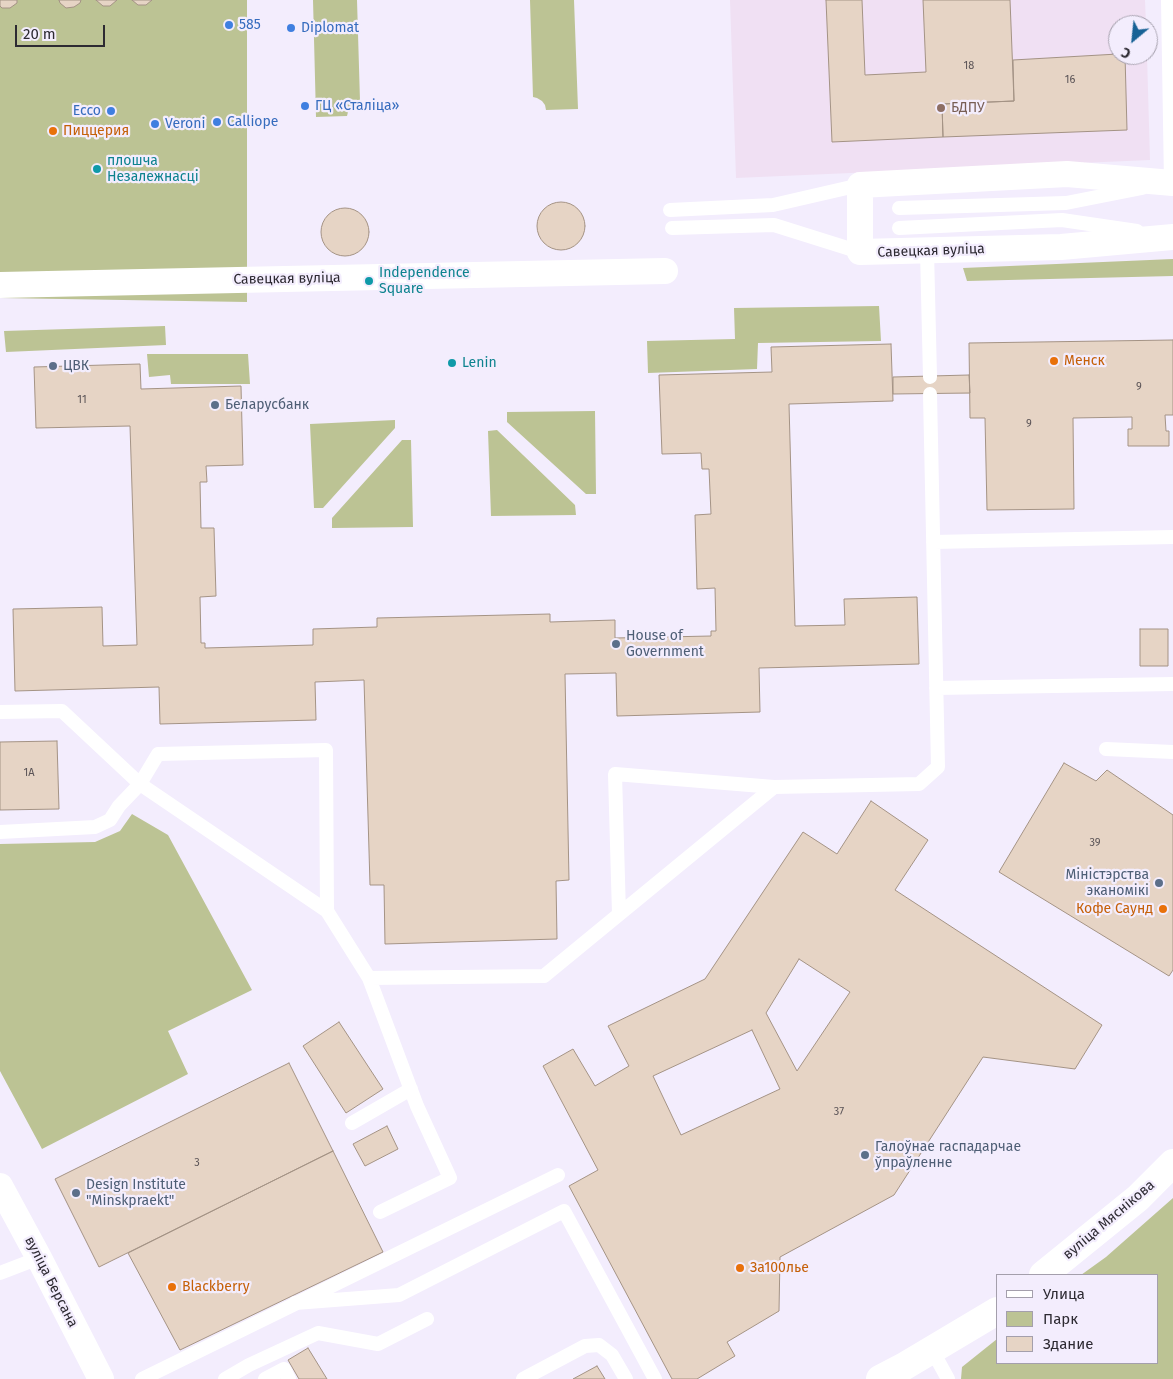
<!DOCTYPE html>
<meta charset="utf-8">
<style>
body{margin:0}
#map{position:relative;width:1173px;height:1379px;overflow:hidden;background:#f3edfd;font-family:"Fira Sans",sans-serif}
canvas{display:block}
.legend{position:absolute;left:996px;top:1274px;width:162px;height:90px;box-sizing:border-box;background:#f3edfd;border:1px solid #a49fac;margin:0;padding:6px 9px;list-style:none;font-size:15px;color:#2d2a32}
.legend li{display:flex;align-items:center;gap:10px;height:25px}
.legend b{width:25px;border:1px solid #a49fac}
.north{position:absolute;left:1108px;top:15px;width:50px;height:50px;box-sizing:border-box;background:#f3edfd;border:1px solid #a49fac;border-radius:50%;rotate:208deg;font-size:14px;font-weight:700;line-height:20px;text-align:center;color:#2d2a32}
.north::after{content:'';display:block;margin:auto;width:18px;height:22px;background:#186296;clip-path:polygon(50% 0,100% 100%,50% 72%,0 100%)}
.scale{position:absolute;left:15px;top:25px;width:90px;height:22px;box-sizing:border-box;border:2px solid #2d2a32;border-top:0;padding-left:6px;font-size:15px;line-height:18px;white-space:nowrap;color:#2d2a32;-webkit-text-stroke:4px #f3edfd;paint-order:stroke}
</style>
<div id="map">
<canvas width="1173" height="1379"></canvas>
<ul class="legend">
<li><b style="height:6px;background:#fff"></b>Улица</li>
<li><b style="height:14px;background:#bcc394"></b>Парк</li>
<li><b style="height:14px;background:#e6d4c5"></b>Здание</li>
</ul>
<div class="north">С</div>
<div class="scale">20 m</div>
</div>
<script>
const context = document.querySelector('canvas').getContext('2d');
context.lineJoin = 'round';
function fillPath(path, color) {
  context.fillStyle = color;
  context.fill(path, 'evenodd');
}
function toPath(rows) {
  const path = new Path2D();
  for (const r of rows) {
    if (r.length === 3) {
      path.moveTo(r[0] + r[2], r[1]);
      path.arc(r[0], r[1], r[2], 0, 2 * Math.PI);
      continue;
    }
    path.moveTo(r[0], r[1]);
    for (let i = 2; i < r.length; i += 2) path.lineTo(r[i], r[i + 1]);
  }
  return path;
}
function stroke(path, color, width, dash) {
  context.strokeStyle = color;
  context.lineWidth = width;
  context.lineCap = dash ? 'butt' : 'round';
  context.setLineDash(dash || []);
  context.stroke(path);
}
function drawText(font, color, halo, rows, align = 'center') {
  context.font = font + ' "Fira Sans",sans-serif';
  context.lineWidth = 4.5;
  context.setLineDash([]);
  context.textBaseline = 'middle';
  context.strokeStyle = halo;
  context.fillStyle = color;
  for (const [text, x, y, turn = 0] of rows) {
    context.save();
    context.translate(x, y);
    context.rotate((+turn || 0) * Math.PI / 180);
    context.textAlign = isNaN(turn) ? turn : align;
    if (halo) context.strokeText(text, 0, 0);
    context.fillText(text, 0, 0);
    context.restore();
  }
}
fillPath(toPath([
 [730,0,1145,0,1146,25,1118,25,1118,55,1147,55,1150,160,736,178]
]), '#f0e0f3');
fillPath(toPath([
 [0,0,247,0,247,302,0,298],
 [313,0,357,0,360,101,355,103,351,106,348,112,347,116,316,117],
 [530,0,574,0,578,109,546,110,545,105,542,101,537,98,533,97],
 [1173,259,1173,276,967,281,963,268],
 [879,306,881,341,758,343,757,369,648,373,647,341,735,339,734,308],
 [165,326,166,345,6,352,4,331],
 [147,354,248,354,250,384,171,384,170,375,149,377],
 [595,411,596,494,586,494,507,422,507,412],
 [395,420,395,428,323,508,314,508,310,424],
 [497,430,575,505,576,515,491,516,488,431],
 [402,440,411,440,413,527,332,528,332,518],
 [132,814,168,835,252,990,168,1031,188,1074,42,1149,0,1071,0,844,95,842,120,831],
 [1173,1198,1173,1379,961,1379,962,1367,997,1339,997,1363,1157,1363,1157,1275,1081,1275,1106,1257]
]), '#bcc394');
const building = toPath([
 [0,0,17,0,17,3,10,8,2,8,0,6,0,0],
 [59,0,81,0,80,3,74,7,66,8,60,3,59,0],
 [96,0,117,0,110,6,103,6,96,0],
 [132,0,152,0,146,5,138,5,132,0],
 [826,0,862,0,865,75,926,72,923,0,1010,0,1014,101,942,104,943,137,832,142,826,0],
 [1118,54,1125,55,1127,130,943,137,942,104,1014,101,1013,60,1118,54],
 [561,226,24],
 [345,232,24],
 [1173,340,1173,415,1165,415,1166,431,1169,431,1169,446,1128,446,1128,429,1132,429,1132,417,1073,418,1074,509,987,510,985,418,970,418,969,343,1173,340],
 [891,344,893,401,789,404,795,626,845,625,844,599,917,597,919,664,759,668,760,712,617,716,616,673,565,674,569,880,556,881,557,939,385,944,384,885,370,885,364,680,315,682,316,720,160,724,159,687,15,691,13,609,102,607,103,646,137,645,130,426,36,428,34,367,140,364,141,389,241,386,243,465,206,466,207,482,200,482,201,528,214,528,216,596,200,597,201,643,205,643,205,648,313,645,313,629,377,627,377,618,550,614,550,622,615,620,615,638,711,636,711,631,716,631,715,588,697,589,695,515,711,514,709,469,702,469,701,453,662,454,659,375,772,372,771,347,891,344],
 [969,375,970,393,893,394,893,377,969,375],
 [1140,629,1168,629,1168,666,1140,666,1140,629],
 [57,741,59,809,0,810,0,742,57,741],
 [1064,763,1096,781,1107,770,1173,815,1173,970,1169,976,999,872,1064,763],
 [871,801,928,840,895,890,1102,1025,1075,1069,983,1057,894,1195,780,1257,779,1311,727,1342,735,1356,697,1379,672,1379,569,1186,598,1170,543,1066,573,1049,595,1086,629,1066,608,1026,705,979,803,832,837,854,871,801],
 [799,959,850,992,797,1071,766,1013,799,959],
 [752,1030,780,1089,681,1135,653,1076,752,1030],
 [339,1022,383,1089,346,1113,303,1046,339,1022],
 [289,1063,333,1151,99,1267,55,1179,289,1063],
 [387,1126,398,1149,365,1166,353,1144,387,1126],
 [333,1151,383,1252,180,1350,128,1253,333,1151],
 [308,1348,327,1379,299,1379,288,1360,308,1348],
 [597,1366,605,1379,573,1379,597,1366]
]);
fillPath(building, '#e6d4c5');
stroke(building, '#a49385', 1);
stroke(toPath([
 [1168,183,1171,183,1168,0],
 [899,208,1066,203,1142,188],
 [670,210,773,205,860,185],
 [672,228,774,225,860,252],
 [899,228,1062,220,1137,231],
 [927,251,930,377],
 [933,542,1173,537],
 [936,688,1173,684],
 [0,712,62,711,140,784,327,911,369,978,544,976,774,787,919,784,938,767,930,394],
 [1106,749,1173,752],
 [0,832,95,827,110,820,119,806,140,784,158,754,326,750,327,911],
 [619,914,615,774,774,787],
 [369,978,417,1106,450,1178,380,1212],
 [352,1123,411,1089],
 [0,1273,39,1258],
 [295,1303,399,1295,564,1211,655,1379],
 [932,1350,948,1379],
 [142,1379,558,1175],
 [225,1379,249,1365,318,1333,378,1344,427,1319],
 [265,1379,284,1369,289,1379],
 [523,1379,585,1346,599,1345,612,1355,626,1379]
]), '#fff', 14);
stroke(toPath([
 [1173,183,1067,174,860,185,860,252,1061,247,1173,237],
 [0,285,665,271],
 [0,1186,39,1258,101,1379]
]), '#fff', 26);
stroke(toPath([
 [1043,1275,1138,1198,1173,1163],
 [880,1379,903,1367,997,1311]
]), '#fff', 28);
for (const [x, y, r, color] of [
 [229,25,5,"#3f7fe0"],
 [291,28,5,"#3f7fe0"],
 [305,106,5,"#3f7fe0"],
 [941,108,5,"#8d6e63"],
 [111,111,5,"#3f7fe0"],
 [217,122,5,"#3f7fe0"],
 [155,124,5,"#3f7fe0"],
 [53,131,5,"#e8710a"],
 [97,169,5,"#0f9aa8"],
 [369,281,5,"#0f9aa8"],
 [1054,361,5,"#e8710a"],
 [452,363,5,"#0f9aa8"],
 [53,366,5,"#5c6f8a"],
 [215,405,5,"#5c6f8a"],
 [616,644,5,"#5c6f8a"],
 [1159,883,5,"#5c6f8a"],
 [1163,909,5,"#e8710a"],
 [865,1155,5,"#5c6f8a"],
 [76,1193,5,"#5c6f8a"],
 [740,1268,5,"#e8710a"],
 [172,1287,5,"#e8710a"]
]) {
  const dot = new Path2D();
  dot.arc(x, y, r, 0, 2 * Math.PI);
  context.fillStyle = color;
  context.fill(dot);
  stroke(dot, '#f3edfd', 2);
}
drawText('11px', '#5b5457', null, [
 ["18",969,66],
 ["16",1070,80],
 ["9",1139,387],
 ["11",82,400],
 ["9",1029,424],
 ["1А",29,773],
 ["39",1095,843],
 ["37",839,1112],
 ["3",197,1163]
]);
drawText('14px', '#366cbe', '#f3edfd', [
 ["585",239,25],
 ["Diplomat",301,28],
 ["ГЦ «Сталіца»",315,106],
 ["Ecco",101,111,"right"],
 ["Calliope",227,122],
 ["Veroni",165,124]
], 'left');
drawText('14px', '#785e54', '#f3edfd', [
 ["БДПУ",951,108]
], 'left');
drawText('14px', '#c56008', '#f3edfd', [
 ["Пиццерия",63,131],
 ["Менск",1064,361],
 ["Кофе Саунд",1153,909,"right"],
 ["За100лье",750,1268],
 ["Blackberry",182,1287]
], 'left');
drawText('14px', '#0d838f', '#f3edfd', [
 ["плошча",107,161],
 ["Незалежнасці",107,177],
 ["Independence",379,273],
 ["Square",379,289],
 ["Lenin",462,363]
], 'left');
drawText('14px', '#2d2a32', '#f3edfd', [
 ["Савецкая вуліца",931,251,-2],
 ["Савецкая вуліца",287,279,-1],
 ["вуліца Мяснікова",1109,1220,-40],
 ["вуліца Берсана",51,1282,63]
]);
drawText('14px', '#4e5e75', '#f3edfd', [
 ["ЦВК",63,366],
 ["Беларусбанк",225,405],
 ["House of",626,636],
 ["Government",626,652],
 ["Міністэрства",1149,875,"right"],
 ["эканомікі",1149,891,"right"],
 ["Галоўнае гаспадарчае",875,1147],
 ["ўпраўленне",875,1163],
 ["Design Institute",86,1185],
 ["\"Minskpraekt\"",86,1201]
], 'left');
</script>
